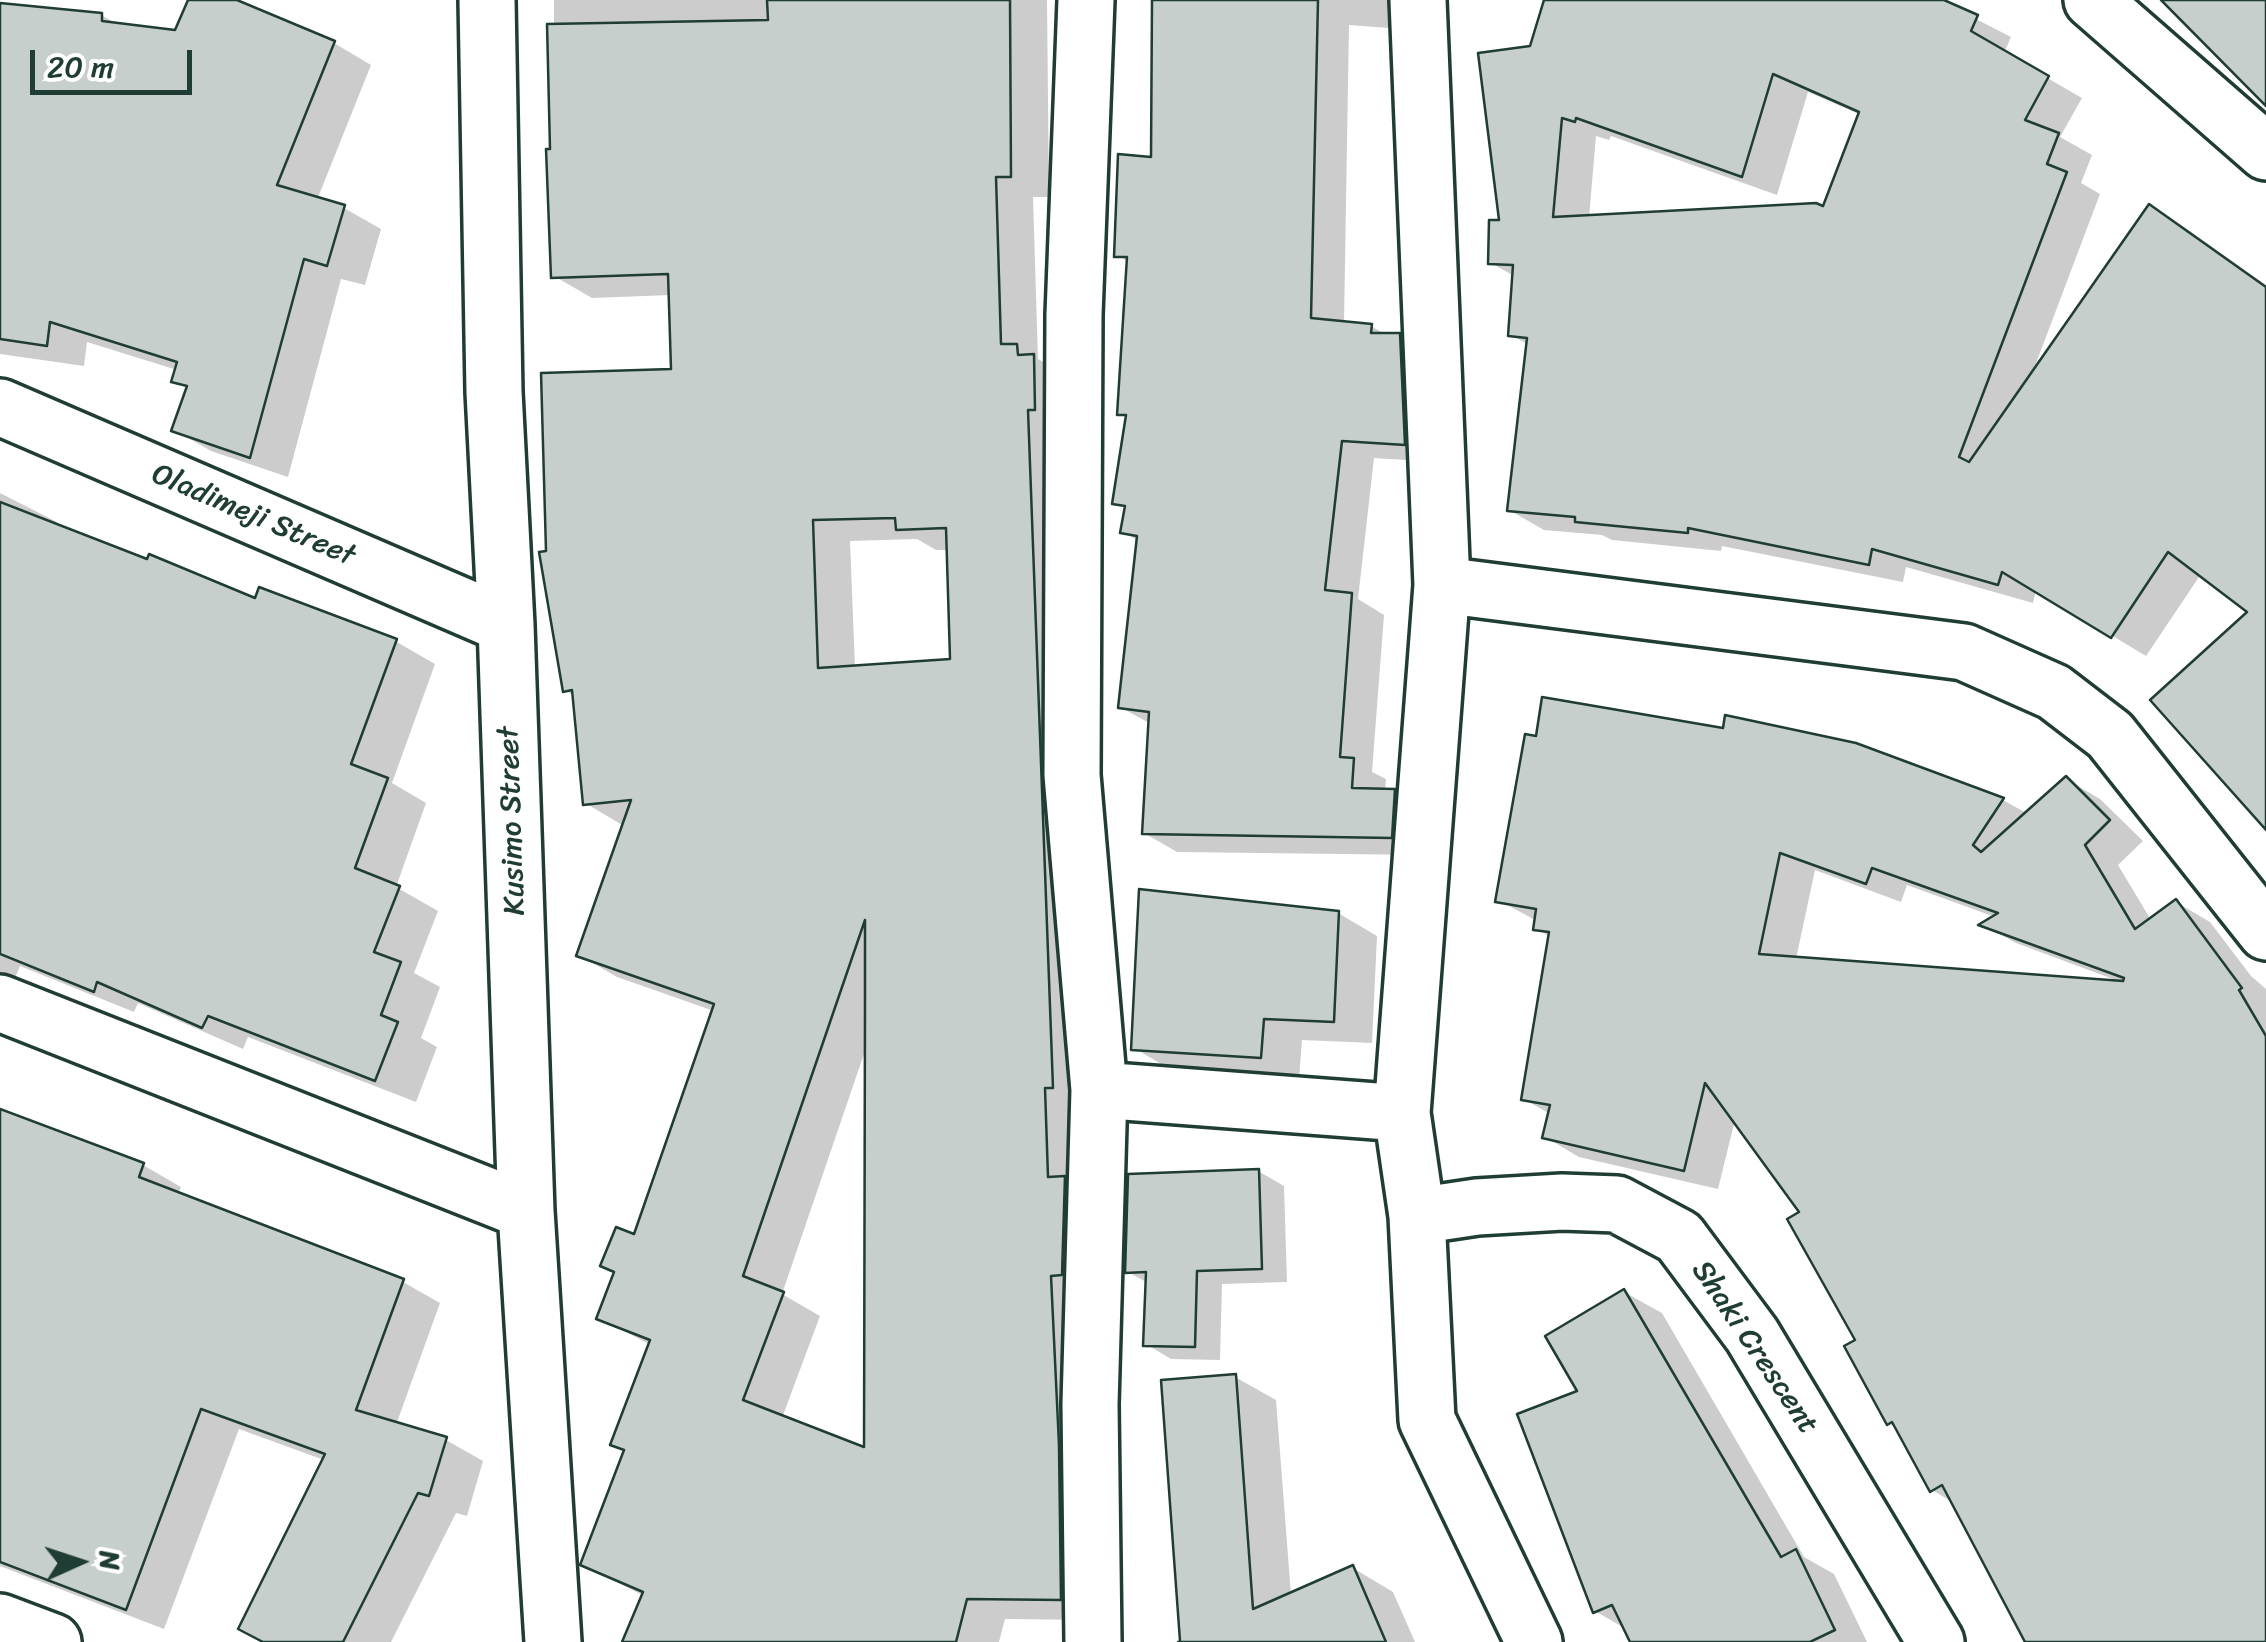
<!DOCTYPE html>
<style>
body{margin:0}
#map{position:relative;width:2266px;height:1642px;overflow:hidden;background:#fff;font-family:Sriracha,sans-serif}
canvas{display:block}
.north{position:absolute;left:30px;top:1512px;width:100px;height:100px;-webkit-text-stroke:8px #fff;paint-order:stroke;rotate:87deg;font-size:28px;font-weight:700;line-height:40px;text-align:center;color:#1f3d34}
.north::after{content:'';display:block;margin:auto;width:35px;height:45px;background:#1f3d34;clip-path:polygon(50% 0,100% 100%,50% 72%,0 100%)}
.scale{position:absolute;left:30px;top:50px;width:162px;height:45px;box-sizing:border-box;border:5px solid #1f3d34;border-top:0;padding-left:12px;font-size:30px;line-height:35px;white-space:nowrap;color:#1f3d34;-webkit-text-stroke:8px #fff;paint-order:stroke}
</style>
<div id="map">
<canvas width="2266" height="1642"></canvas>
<div class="north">N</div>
<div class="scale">20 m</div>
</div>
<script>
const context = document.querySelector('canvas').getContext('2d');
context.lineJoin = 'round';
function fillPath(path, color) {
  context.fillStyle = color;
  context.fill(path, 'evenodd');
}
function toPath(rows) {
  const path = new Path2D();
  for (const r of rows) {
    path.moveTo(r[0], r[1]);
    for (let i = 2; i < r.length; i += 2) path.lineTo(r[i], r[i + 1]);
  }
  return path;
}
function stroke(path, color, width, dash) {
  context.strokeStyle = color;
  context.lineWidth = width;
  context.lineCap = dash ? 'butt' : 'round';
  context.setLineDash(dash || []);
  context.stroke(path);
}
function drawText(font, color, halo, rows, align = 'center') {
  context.font = font + ' Sriracha,sans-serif';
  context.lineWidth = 10;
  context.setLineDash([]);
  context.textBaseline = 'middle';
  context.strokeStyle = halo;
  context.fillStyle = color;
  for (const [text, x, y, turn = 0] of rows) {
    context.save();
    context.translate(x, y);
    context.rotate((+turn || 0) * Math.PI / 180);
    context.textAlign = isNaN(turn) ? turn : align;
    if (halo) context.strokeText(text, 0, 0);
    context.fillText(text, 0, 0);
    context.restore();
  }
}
fillPath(toPath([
 [190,0,230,0,334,43,371,65,317,200,344,208,381,229,365,285,341,279,288,477,211,451,174,430,189,389,174,381,177,370,87,342,84,366,0,354,0,6,101,15,119,25,173,43],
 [554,0,1047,0,1049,197,1033,197,1038,359,1071,378,1099,1620,1005,1619,999,1642,625,1642,644,1596,582,1564,626,1452,613,1444,651,1345,599,1318,636,1237,714,1011,617,977,579,955,624,826,585,803,575,696,565,690,548,553,673,371,671,295,592,298,554,276],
 [917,539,936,550,949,550,952,661,855,668,850,541],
 [866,1048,867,1451,782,1418,820,1316,782,1294],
 [1154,0,1390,0,1388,28,1349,25,1344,323,1371,326,1388,336,1400,336,1432,354,1437,462,1374,458,1358,599,1384,615,1372,772,1386,779,1385,791,1394,792,1427,810,1424,855,1177,852,1144,833,1151,724,1120,707,1139,541,1123,532,1127,509,1115,502,1128,418,1120,413,1129,262,1117,255,1154,159],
 [1547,0,1939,0,2011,37,2004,53,2082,98,2060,137,2092,155,2081,183,2100,194,2032,374,2150,207,2184,227,2266,285,2266,826,2251,612,2201,574,2146,656,2036,590,2033,603,1906,567,1903,582,1722,546,1721,551,1612,540,1602,535,1544,530,1509,510,1529,345,1511,335,1514,276,1491,263,1502,222,1532,49],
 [1808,92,1861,115,1824,209,1589,218,1596,136,1609,140,1611,136,1777,195],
 [0,493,57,522,55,526,257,601,395,641,435,664,392,783,426,803,396,887,438,911,414,973,440,987,421,1038,437,1047,416,1102,248,1037,243,1049,138,1003,134,1012,20,966,15,978,0,972],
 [1724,731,1855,745,2003,800,2028,814,2066,779,2100,799,2143,841,2118,865,2151,920,2176,902,2210,922,2251,976,2266,989,2266,1642,2027,1642,1954,1503,1932,1490,1898,1429,1888,1423,1859,1341,1802,1213,1735,1120,1718,1189,1579,1157,1545,1137,1550,1114,1524,1099,1550,937,1536,928,1537,921,1498,900],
 [1815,870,1901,902,1907,885,1995,917,1983,925,2016,943,2121,982,1796,959],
 [1338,913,1377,936,1372,1043,1302,1040,1299,1079,1173,1071,1134,1048],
 [0,1111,143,1165,181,1187,178,1194,403,1282,440,1303,396,1425,446,1440,483,1461,467,1516,456,1513,391,1642,265,1642,324,1460,239,1429,164,1629,0,1566],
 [1258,1171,1284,1186,1287,1282,1222,1284,1220,1360,1171,1359,1146,1344,1148,1283,1128,1272],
 [1624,1292,1662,1313,1804,1557,1834,1574,1867,1642,1633,1642,1626,1629,1595,1611,1581,1392],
 [1235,1377,1276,1400,1291,1595,1353,1568,1393,1592,1415,1642,1183,1642]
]), '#0003');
const building = toPath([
 [188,0,237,0,335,41,277,185,345,205,327,266,304,259,250,458,171,431,187,386,171,382,177,362,50,322,47,346,0,339,0,3,102,13,102,21,175,30,188,0],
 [767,0,1010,0,1011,177,996,177,1001,344,1017,344,1018,355,1034,354,1035,410,1028,410,1053,1088,1045,1088,1048,1177,1065,1176,1062,1275,1051,1276,1059,1445,1061,1600,967,1599,956,1642,622,1642,643,1592,580,1565,624,1450,610,1445,650,1340,596,1319,614,1272,600,1266,616,1227,634,1234,714,1004,576,956,631,800,583,805,572,690,563,692,539,552,546,551,541,373,671,369,668,274,551,278,546,149,550,149,547,24,768,20,767,0],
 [895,518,896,530,946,528,950,659,818,668,813,520,895,518],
 [865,920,865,1002,864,1447,743,1400,784,1292,743,1276,865,920],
 [1152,0,1318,0,1311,318,1372,324,1371,333,1400,333,1405,445,1342,441,1325,590,1352,593,1340,757,1354,758,1352,788,1395,789,1392,838,1142,834,1149,712,1118,708,1137,536,1120,533,1125,506,1112,504,1126,415,1117,415,1127,257,1114,257,1118,154,1151,157,1152,0],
 [1544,0,1944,0,1978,15,1971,31,2049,76,2025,120,2059,133,2047,164,2067,172,1959,457,1969,462,2149,204,2266,287,2266,830,2150,700,2247,612,2168,552,2111,638,2002,572,1998,585,1872,549,1869,565,1688,528,1688,533,1575,522,1575,517,1507,511,1527,338,1508,336,1513,265,1488,264,1489,220,1499,220,1478,53,1530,46,1544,0],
 [1773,74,1859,112,1823,206,1816,203,1553,217,1562,118,1575,122,1576,118,1742,177,1773,74],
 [2161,0,2266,0,2266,106,2161,0],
 [0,502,147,559,149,554,255,598,259,587,397,639,351,764,388,778,355,868,400,886,374,952,401,962,381,1015,398,1022,375,1081,208,1016,202,1028,97,982,94,992,0,954,0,502],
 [1542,697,1723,728,1725,715,1856,743,2004,798,1973,845,1981,852,2066,776,2110,820,2085,845,2135,929,2176,899,2242,988,2239,990,2266,1036,2266,1642,2025,1642,1942,1485,1930,1492,1892,1422,1887,1425,1844,1346,1855,1340,1787,1219,1799,1212,1705,1083,1684,1171,1542,1138,1550,1105,1521,1100,1549,932,1533,930,1536,909,1495,902,1525,734,1536,736,1542,697],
 [1780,853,1866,884,1872,868,1998,913,1978,925,2124,978,2123,981,1759,954,1780,853],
 [1139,889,1339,911,1334,1022,1264,1019,1261,1058,1131,1050,1139,889],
 [0,1109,144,1163,139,1177,404,1279,356,1410,447,1437,429,1496,418,1493,343,1642,263,1642,238,1629,325,1454,201,1409,126,1610,0,1562,0,1109],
 [1259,1169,1262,1269,1197,1271,1195,1347,1143,1346,1146,1272,1125,1273,1128,1174,1259,1169],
 [1624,1289,1781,1557,1796,1549,1835,1630,1810,1642,1630,1642,1612,1605,1593,1613,1517,1414,1577,1391,1545,1336,1624,1289],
 [1236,1374,1253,1609,1353,1565,1386,1642,1178,1642,1180,1641,1161,1380,1236,1374]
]);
fillPath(building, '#c7cfcc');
stroke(building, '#1f3d34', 2.5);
const minor = toPath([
 [487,0,494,392,506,625,526,1211,553,1642],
 [1086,0,1074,315,1072,775,1099,1090,1090,1404,1093,1642],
 [1418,0,1442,585,1402,1113,1417,1216,1427,1420,1534,1642],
 [2092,0,2266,152],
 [0,407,506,625],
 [1442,585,1964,652,2054,692,2110,735,2266,932],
 [0,1003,526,1211],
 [1099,1090,1402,1113],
 [1417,1216,1477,1207,1562,1202,1617,1204,1679,1237,1752,1335,1936,1642],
 [0,1622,53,1642]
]);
stroke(minor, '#1f3d34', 62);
stroke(minor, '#fff', 55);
drawText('30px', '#1f3d34', '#fff', [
 ["Oladimeji Street",253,516,23],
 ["Kusimo Street",513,821,-92],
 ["Shaki Crescent",1754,1348,56]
]);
</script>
